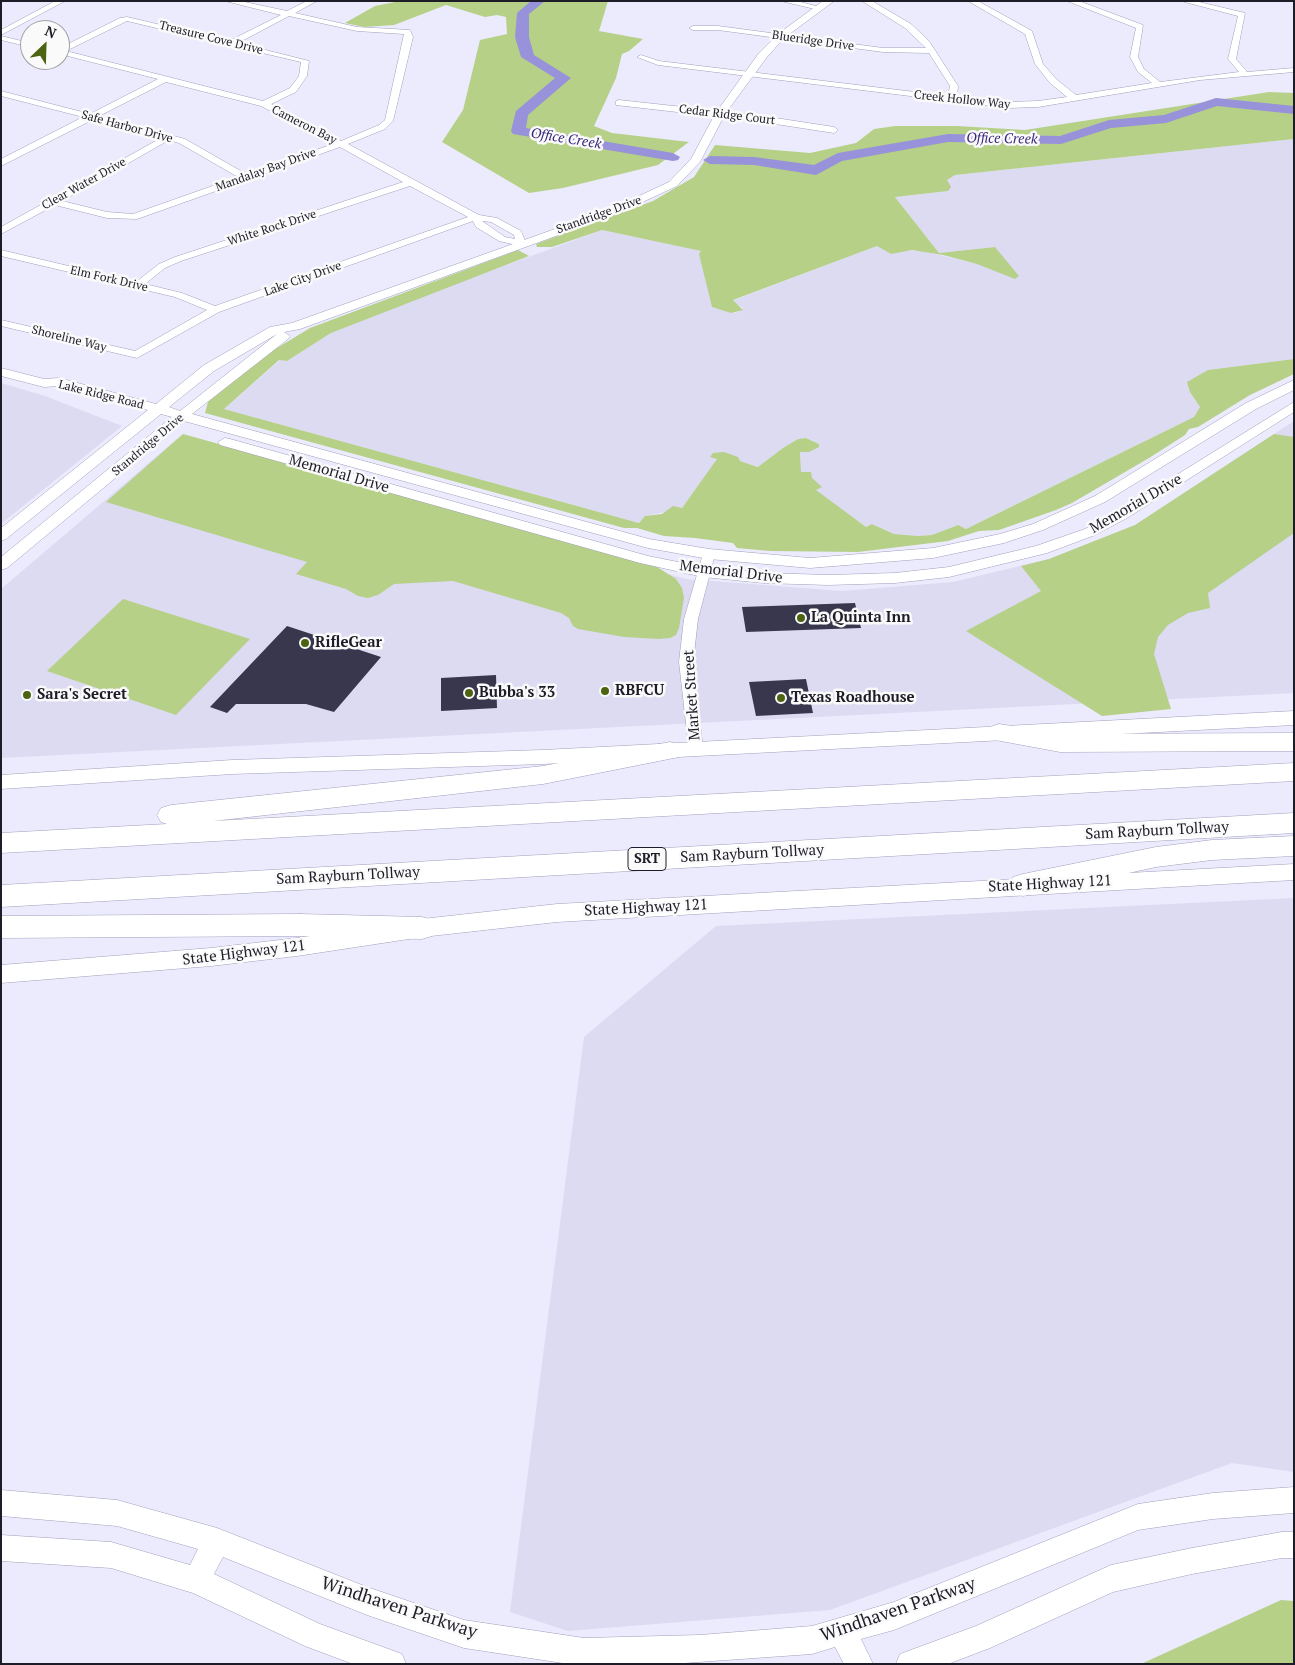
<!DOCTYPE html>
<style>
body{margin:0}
#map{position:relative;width:1295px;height:1665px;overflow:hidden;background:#ebebfd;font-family:"PT Serif",serif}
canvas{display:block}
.frame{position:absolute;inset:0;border:2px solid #1d1c27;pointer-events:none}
.north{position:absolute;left:20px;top:20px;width:50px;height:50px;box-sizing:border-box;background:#fafafa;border:1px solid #a2a1a6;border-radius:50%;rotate:24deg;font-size:14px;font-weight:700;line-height:20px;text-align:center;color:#1d1c27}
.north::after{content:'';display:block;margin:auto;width:18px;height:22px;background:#4c6311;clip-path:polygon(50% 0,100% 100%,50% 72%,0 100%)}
</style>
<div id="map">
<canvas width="1295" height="1665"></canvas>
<div class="frame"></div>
<div class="north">N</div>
</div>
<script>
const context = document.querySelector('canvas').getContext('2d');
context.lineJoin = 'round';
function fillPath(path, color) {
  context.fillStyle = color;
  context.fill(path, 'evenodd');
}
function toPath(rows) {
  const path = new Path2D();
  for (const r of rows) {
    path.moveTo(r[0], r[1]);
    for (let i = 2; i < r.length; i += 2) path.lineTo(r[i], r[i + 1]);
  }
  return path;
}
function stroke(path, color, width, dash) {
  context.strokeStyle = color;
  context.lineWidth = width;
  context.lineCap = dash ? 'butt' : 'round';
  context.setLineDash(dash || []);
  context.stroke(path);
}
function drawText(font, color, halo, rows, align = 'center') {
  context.font = font + ' "PT Serif",serif';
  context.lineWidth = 5;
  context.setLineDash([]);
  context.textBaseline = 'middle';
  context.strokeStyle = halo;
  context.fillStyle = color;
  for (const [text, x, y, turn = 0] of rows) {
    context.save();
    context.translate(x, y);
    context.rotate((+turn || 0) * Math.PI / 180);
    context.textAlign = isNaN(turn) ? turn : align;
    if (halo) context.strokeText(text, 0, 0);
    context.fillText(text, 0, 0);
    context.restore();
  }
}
fillPath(toPath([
 [1294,139,1294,359,1208,370,1190,392,1200,407,1194,417,966,529,958,525,932,535,918,536,894,534,873,524,866,527,815,490,821,487,801,472,800,452,809,452,819,444,807,438,798,439,783,448,759,467,740,461,718,459,681,509,645,516,639,523,224,409,280,360,287,361,331,333,422,296,602,230,701,251,712,307,736,313,743,308,732,301,877,246,891,254,904,250,923,251,977,264,995,247,939,253,895,197,948,191,947,180,955,175],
 [1,383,45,396,122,426,1,524],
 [1294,421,1294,693,1,758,1,589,178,438,686,579,842,591,953,582,1049,559,1135,525],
 [1294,898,1294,1472,1232,1463,830,1610,568,1631,510,1612,584,1037,716,926]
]), '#dcdbf2');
fillPath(toPath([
 [400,1,608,1,599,31,643,39,629,51,622,54,616,78,594,126,612,133,689,142,658,165,563,188,529,193,442,142,463,110,480,40,507,34,506,17,497,15,485,17,446,5,394,25,364,27,345,23,375,6],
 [1269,92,1294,93,1294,139,955,175,947,180,951,187,948,191,895,197,939,253,995,247,1019,276,1015,279,977,264,943,255,912,250,891,254,877,246,733,300,743,310,731,313,712,307,699,254,701,251,602,230,552,247,537,247,536,244,653,201,694,177,715,145,810,153,856,143,874,129,895,126,957,126,1025,130],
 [518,250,529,256,331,333,287,361,279,360,224,409,639,523,645,516,662,514,673,506,682,508,717,459,710,457,713,453,724,452,738,457,740,461,758,467,783,448,798,439,806,438,819,444,819,447,809,452,800,452,801,472,811,472,812,478,822,487,816,490,866,527,872,524,894,534,918,536,932,535,958,525,966,529,1194,417,1200,407,1190,392,1187,382,1208,370,1294,359,1294,374,1250,395,1198,427,1189,429,1185,435,1149,458,1072,503,1056,510,999,530,979,531,948,541,858,552,770,551,737,548,733,543,695,538,664,536,637,528,624,528,205,413,208,402,262,357,310,328],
 [183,434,654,565,676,579,682,588,684,598,679,628,676,635,670,638,659,639,624,637,578,629,573,626,569,618,561,613,453,581,394,584,378,595,368,598,358,596,346,589,296,574,307,562,106,502],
 [1274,434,1294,437,1294,533,1208,593,1210,608,1188,613,1168,625,1158,637,1154,654,1171,709,1102,716,966,631,1041,591,1021,566,1049,559,1135,525],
 [123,599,250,639,176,715,47,671],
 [1281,1600,1294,1601,1294,1664,1141,1664]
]), '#b6d088');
fillPath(toPath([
 [531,1,545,1,529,14,529,37,534,55,571,78,528,115,526,128,673,153,680,157,678,160,673,161,513,134,511,131,516,111,555,78,521,57,515,37,517,13,531,1],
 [1216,98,1294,106,1294,114,1217,106,1166,123,1111,128,1061,144,948,142,842,161,816,175,754,165,710,164,703,160,710,156,754,157,814,165,838,153,948,134,1060,136,1109,120,1164,115,1216,98]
]), '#9792da');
fillPath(toPath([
 [855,603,861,628,746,632,742,607],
 [287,626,381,657,334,712,306,704,236,704,227,713,210,707],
 [496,675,497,708,441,711,441,678],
 [806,679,813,713,756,716,749,682]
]), '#38374e');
const minor = toPath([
 [55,1,65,1,1,35,1,30,55,1],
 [225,1,240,1,287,11,307,1,317,1,295,13,357,27,410,30,413,37,393,121,385,129,348,144,479,215,497,218,521,231,526,243,521,246,499,241,476,227,473,221,219,312,137,358,1,326,1,320,135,351,207,310,175,297,1,256,1,250,136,282,159,264,175,257,403,182,340,147,137,219,107,218,55,205,1,234,1,227,161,138,92,120,1,166,1,159,83,117,1,96,1,91,90,114,158,79,60,54,60,48,120,18,127,17,229,41,281,15,225,1],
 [289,16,357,31,404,34,385,120,379,125,341,141,271,104,296,92,307,76,309,61,238,43,289,16],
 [127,21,301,62,299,76,290,88,263,101,66,51,127,21],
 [166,82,261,106,333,144,246,174,185,139,99,116,166,82],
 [169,140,179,143,238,177,133,214,107,212,62,201,169,140],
 [410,186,468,217,215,306,182,293,145,284,165,268,181,261,410,186],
 [482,221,491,222,514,235,515,239,505,237,482,221],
 [781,1,797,1,823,8,819,10,781,1],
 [862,1,872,1,911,24,929,41,958,86,957,97,1008,102,1038,101,1067,97,1050,83,1035,64,1025,34,968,1,978,1,1032,31,1043,64,1056,79,1076,95,1152,83,1138,72,1130,57,1136,28,1067,1,1079,1,1143,25,1138,57,1144,69,1160,82,1239,72,1228,59,1238,16,1181,1,1195,1,1245,13,1236,59,1247,72,1294,68,1294,72,1200,80,1038,107,1008,108,658,65,637,57,641,55,659,61,948,96,950,86,929,53,883,52,718,30,693,30,689,28,693,26,718,26,883,48,926,48,905,28,862,1],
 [1,36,30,43,30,47,1,40,1,36],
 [619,100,756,115,834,127,838,130,834,133,756,121,616,105,616,101,619,100],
 [709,550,715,554,698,619,693,662,703,749,696,754,689,749,679,662,684,619,703,554,709,550]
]);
const tertiary = toPath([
 [823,1,834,1,784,38,767,57,725,114,700,162,677,186,619,213,300,329,284,332,290,336,288,339,192,414,649,539,709,549,810,558,933,548,1000,534,1033,524,1095,496,1246,403,1294,380,1294,390,1256,409,1105,502,1043,530,1004,543,933,558,810,568,709,559,648,548,184,421,7,568,1,570,1,557,172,417,161,414,6,539,1,541,1,528,148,410,59,386,44,387,1,376,1,368,44,379,59,378,156,404,204,365,270,327,292,323,611,209,669,182,691,159,715,114,759,53,778,34,823,1],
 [277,334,180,411,169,407,214,371,277,334],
 [1294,402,1294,412,1127,518,1095,535,1047,553,949,577,895,583,828,585,764,583,703,577,640,563,220,445,218,442,225,438,230,439,648,556,703,567,764,573,828,575,895,573,949,567,1036,546,1085,529,1117,512,1294,402],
 [1294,1487,1294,1513,1213,1519,1138,1530,894,1630,861,1639,873,1664,844,1664,835,1647,812,1654,670,1664,569,1664,464,1648,367,1615,223,1557,214,1574,320,1624,402,1654,406,1664,353,1664,305,1646,193,1593,111,1568,1,1561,1,1535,111,1542,190,1565,198,1549,117,1526,1,1516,1,1490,117,1500,217,1528,367,1587,464,1620,584,1638,700,1635,812,1626,894,1602,1138,1504,1213,1493,1294,1487],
 [1282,1532,1294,1532,1294,1558,1282,1558,1192,1574,1113,1592,990,1648,948,1664,896,1664,900,1654,976,1626,1111,1565,1192,1548,1282,1532]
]);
const secondary = toPath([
 [1294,711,1294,725,543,764,232,774,1,789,1,775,232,760,543,750,1294,711],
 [1294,864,1294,880,557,922,422,937,297,956,211,966,1,983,1,965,211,948,297,938,422,919,557,904,1294,864]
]);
const motorway = toPath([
 [999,724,1060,734,1294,733,1294,751,1060,752,990,739,986,733,990,727,999,724],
 [670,742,679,745,683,751,679,757,543,784,213,821,1294,763,1294,781,1,853,1,833,167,824,161,822,157,815,161,808,171,805,543,766,670,742],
 [1294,813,1294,833,1,907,1,885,1294,813],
 [1294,836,1294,856,1212,860,1156,867,1023,896,1013,893,1009,885,1013,877,1023,874,1156,847,1212,840,1294,836],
 [300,914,422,917,432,920,437,928,432,936,422,939,300,936,1,938,1,916,300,914]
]);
stroke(minor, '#a09fbb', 1);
stroke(tertiary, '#a09fbb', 1);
stroke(secondary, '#a09fbb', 1);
stroke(motorway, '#a09fbb', 1);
fillPath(minor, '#fff');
fillPath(tertiary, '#fff');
fillPath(secondary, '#fff');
fillPath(motorway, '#fff');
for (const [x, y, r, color] of [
 [801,618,5,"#4c6311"],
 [305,643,5,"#4c6311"],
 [605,691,5,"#4c6311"],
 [469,693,5,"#4c6311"],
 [27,695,5,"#4c6311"],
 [781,698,5,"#4c6311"]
]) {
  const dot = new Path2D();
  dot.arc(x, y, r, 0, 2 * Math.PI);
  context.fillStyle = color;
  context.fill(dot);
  stroke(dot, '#fafafa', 2);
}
drawText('12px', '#1d1c27', '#fafafa', [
 ["Treasure Cove Drive",211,38,14],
 ["Blueridge Drive",813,41,8],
 ["Creek Hollow Way",962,100,6],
 ["Cedar Ridge Court",727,115,7],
 ["Cameron Bay",304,125,27],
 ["Safe Harbor Drive",127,127,15],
 ["Mandalay Bay Drive",266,170,-20],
 ["Clear Water Drive",84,184,-29],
 ["Standridge Drive",599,215,-20],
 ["White Rock Drive",272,228,-18],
 ["Elm Fork Drive",109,279,13],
 ["Lake City Drive",303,279,-20],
 ["Shoreline Way",69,339,14],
 ["Lake Ridge Road",101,395,14],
 ["Standridge Drive",148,445,-40]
]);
drawText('italic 14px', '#3a287c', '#fafafa', [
 ["Office Creek",566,139,9],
 ["Office Creek",1002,139,1]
]);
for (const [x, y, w] of [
 [647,859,38]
]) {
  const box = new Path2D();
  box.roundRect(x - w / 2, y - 11.5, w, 23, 4);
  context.fillStyle = '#fafafa';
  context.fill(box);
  stroke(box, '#1d1c27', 1);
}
drawText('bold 14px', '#1d1c27', null, [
 ["SRT",647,859]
]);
drawText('15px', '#1d1c27', '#fafafa', [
 ["Memorial Drive",339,474,16],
 ["Memorial Drive",1136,504,-30],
 ["Memorial Drive",731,572,7],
 ["Market Street",692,695,-94],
 ["Sam Rayburn Tollway",1157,831,-3],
 ["Sam Rayburn Tollway",752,854,-3],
 ["Sam Rayburn Tollway",348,876,-3],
 ["State Highway 121",1050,884,-3],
 ["State Highway 121",646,908,-3],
 ["State Highway 121",244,953,-7]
]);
drawText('bold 15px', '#1d1c27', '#fafafa', [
 ["La Quinta Inn",811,618],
 ["RifleGear",315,643],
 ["RBFCU",615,691],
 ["Bubba's 33",479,693],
 ["Sara's Secret",37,695],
 ["Texas Roadhouse",791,698]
], 'left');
drawText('18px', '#1d1c27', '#fafafa', [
 ["Windhaven Parkway",399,1608,18],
 ["Windhaven Parkway",898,1610,-19]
]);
</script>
